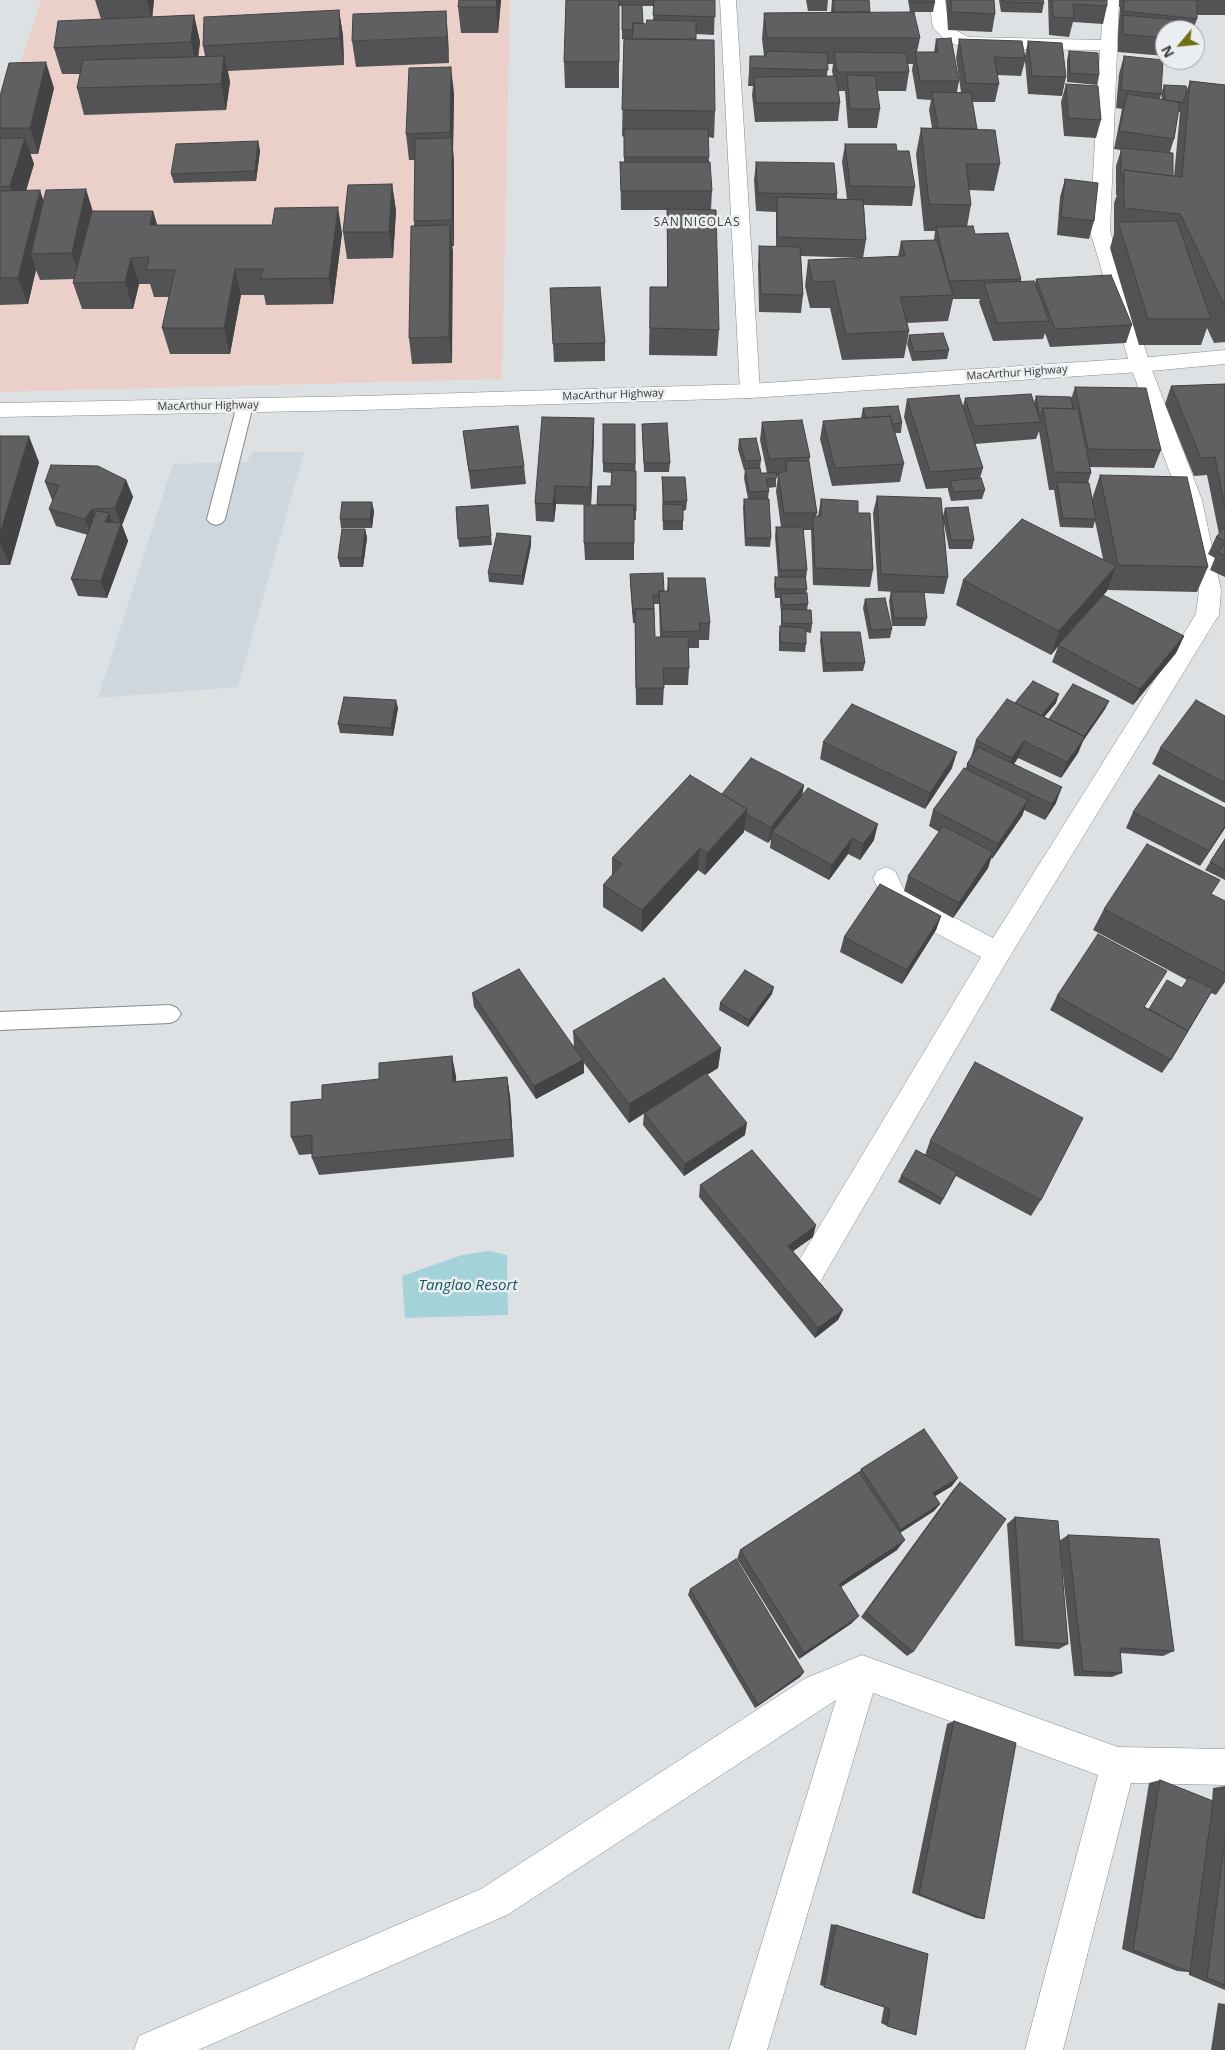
<!DOCTYPE html>
<style>
body{margin:0}
#map{position:relative;width:1225px;height:2050px;overflow:hidden;background:#dee1e3;font-family:"Open Sans",sans-serif}
canvas{display:block}
.north{position:absolute;left:1155px;top:20px;width:50px;height:50px;box-sizing:border-box;background:#ebeef0;border:1px solid #a3a6a7;border-radius:50%;rotate:242deg;font-size:14px;font-weight:700;line-height:20px;text-align:center;color:#383939}
.north::after{content:'';display:block;margin:auto;width:18px;height:22px;background:#6f6f11;clip-path:polygon(50% 0,100% 100%,50% 72%,0 100%)}
</style>
<div id="map">
<canvas width="1225" height="2050"></canvas>
<div class="north">N</div>
</div>
<script>
const context = document.querySelector('canvas').getContext('2d');
context.lineJoin = 'round';
function fillPath(path, color) {
  context.fillStyle = color;
  context.fill(path, 'evenodd');
}
function toPath(rows) {
  const path = new Path2D();
  for (const r of rows) {
    path.moveTo(r[0], r[1]);
    for (let i = 2; i < r.length; i += 2) path.lineTo(r[i], r[i + 1]);
  }
  return path;
}
function stroke(path, color, width, dash) {
  context.strokeStyle = color;
  context.lineWidth = width;
  context.lineCap = dash ? 'butt' : 'round';
  context.setLineDash(dash || []);
  context.stroke(path);
}
function drawText(font, color, halo, rows, align = 'center') {
  context.font = font + ' "Open Sans",sans-serif';
  context.lineWidth = 5;
  context.setLineDash([]);
  context.textBaseline = 'middle';
  context.strokeStyle = halo;
  context.fillStyle = color;
  for (const [text, x, y, turn = 0] of rows) {
    context.save();
    context.translate(x, y);
    context.rotate((+turn || 0) * Math.PI / 180);
    context.textAlign = isNaN(turn) ? turn : align;
    if (halo) context.strokeText(text, 0, 0);
    context.fillText(text, 0, 0);
    context.restore();
  }
}
fillPath(toPath([
 [252,452,304,452,238,687,98,698,173,464,247,462]
]), '#ced6de');
fillPath(toPath([
 [41,0,510,0,502,379,0,392,0,126]
]), '#ead0c9');
fillPath(toPath([
 [489,1251,507,1255,508,1315,405,1318,402,1276,462,1255]
]), '#a3d2d9');
const lane = toPath([
 [245,400,251,401,253,405,225,519,222,523,216,525,210,523,207,519,237,405,239,401,245,400],
 [170,1005,177,1008,181,1014,177,1020,170,1023,0,1030,0,1012,170,1005]
]);
const street = toPath([
 [720,0,736,0,760,391,757,396,750,398,743,396,740,391,720,0],
 [929,0,945,0,949,26,968,37,1101,40,1103,0,1119,0,1110,231,1150,365,1202,500,1221,590,1219,615,1215,621,1007,961,820,1282,809,1286,798,1282,794,1272,798,1262,981,957,892,910,884,903,873,878,877,871,886,867,895,871,903,888,910,894,993,938,1196,614,1199,590,1180,500,1130,365,1090,231,1100,50,983,49,959,46,948,42,933,28,929,0],
 [862,1655,1118,1747,1225,1749,1225,1785,1131,1783,1063,2050,1025,2050,1098,1775,873,1693,767,2050,729,2050,836,1700,507,1915,198,2050,134,2050,139,2036,481,1889,806,1678,862,1655]
]);
const highway = toPath([
 [1225,350,1225,364,1140,372,750,398,362,410,0,417,0,403,362,396,750,384,1140,358,1225,350]
]);
stroke(lane, '#878a8b', 2);
stroke(street, '#878a8b', 1);
stroke(highway, '#878a8b', 1);
fillPath(lane, '#fff');
fillPath(street, '#fff');
fillPath(highway, '#fff');
fillPath(toPath([
 [95,0,154,0,152,17,194,15,200,42,198,56,205,56,203,46,339,10,343,36,344,65,228,71,230,82,226,110,84,115,77,88,80,74,62,74,54,48,101,19],
 [459,0,501,0,498,33,461,33,458,7],
 [566,0,715,0,714,35,696,34,696,39,715,111,714,138,708,137,709,162,712,191,711,209,719,330,717,356,649,355,650,287,667,287,667,210,621,210,620,162,624,162,624,137,622,136,624,39,622,39,622,6,619,6,619,88,565,88,564,62],
 [642,6,654,6,653,20,646,24,643,23],
 [806,0,828,0,827,11,808,11],
 [832,0,869,0,870,12,920,38,917,52,934,52,936,39,959,81,957,92,961,92,956,58,959,39,1025,56,1028,41,1066,77,1062,96,1028,94,1025,61,1021,76,997,75,999,84,995,102,972,102,977,129,1000,164,994,191,969,190,971,205,967,227,975,234,1021,279,1021,281,1035,284,1036,279,1132,325,1126,343,1050,347,1045,333,1043,339,993,341,979,302,980,299,953,299,948,321,907,323,909,331,904,358,842,360,830,308,810,308,805,286,808,260,898,257,901,241,934,240,935,231,924,231,916,154,921,128,932,128,929,110,931,100,917,99,912,70,913,64,908,64,909,72,906,91,877,91,880,109,877,128,848,128,845,91,838,91,840,103,838,121,755,122,752,95,753,86,748,86,750,56,764,56,762,39,764,13,831,12],
 [828,64,833,64,832,71,833,76,827,76],
 [908,0,934,0,935,2,933,12,910,12],
 [946,0,994,0,995,14,992,32,948,30],
 [999,0,1043,0,1044,3,1042,13,1001,12],
 [1048,0,1107,0,1107,6,1103,24,1073,22,1069,37,1049,35],
 [1119,0,1225,0,1225,15,1197,15,1197,19,1193,30,1165,30,1165,56,1118,52,1118,33,1120,7,1119,7],
 [448,37,449,63,356,67,352,41],
 [1069,51,1099,75,1097,85,1067,82,1067,60],
 [1124,56,1161,94,1160,99,1162,99,1161,94,1164,85,1187,90,1190,81,1225,85,1225,342,1214,343,1207,328,1201,345,1139,345,1110,248,1114,234,1114,203,1117,195,1116,195,1116,166,1121,150,1114,149,1122,109,1116,108,1119,74],
 [1178,112,1180,112,1174,176,1173,176,1170,152,1174,139],
 [1066,84,1101,120,1096,138,1064,136,1061,102],
 [54,88,38,154,30,154,34,164,26,191,43,201,93,211,153,211,157,225,342,233,333,304,266,305,264,295,241,295,230,354,170,354,162,328,169,297,154,297,150,284,139,284,133,309,82,309,73,283,74,279,40,280,36,270,28,304,0,305,0,96],
 [454,93,453,149,454,164,454,246,452,246,452,363,412,364,409,338,414,226,414,221,415,160,409,160,406,134],
 [258,141,260,151,256,181,174,183,171,174],
 [845,144,897,151,915,187,912,206,864,205,866,240,863,258,801,256,803,295,801,313,759,312,758,265,759,246,776,247,776,212,756,211,754,180,756,162,837,194,837,199,847,199,842,162],
 [1065,179,1094,221,1089,239,1057,235,1060,197],
 [392,184,396,211,393,258,347,259,343,232],
 [550,288,605,343,605,361,554,362],
 [909,335,949,350,947,359,912,361,907,344],
 [1225,384,1225,577,1210,570,1215,558,1208,554,1216,537,1219,534,1207,475,1194,476,1165,404,1171,386],
 [1075,387,1161,450,1154,468,1090,467,1091,473,1088,483,1092,499,1100,475,1208,567,1197,592,1108,590,1108,588,1107,591,1103,595,1184,636,1176,653,1133,705,1052,662,1058,647,1051,655,956,605,963,580,1103,559,1095,521,1093,528,1060,527,1054,490,1049,490,1039,431,1036,439,975,444,983,468,980,478,985,490,982,499,951,501,948,490,948,488,926,489,904,417,907,399,963,406,965,398,1034,403,1036,396,1071,399],
 [863,408,902,423,901,433,895,433,904,464,900,482,832,486,820,439,823,421,861,418],
 [762,422,810,457,809,461,817,513,816,516,818,516,821,499,858,513,873,570,870,587,813,585,811,530,803,530,807,570,806,579,807,589,806,593,808,604,807,610,812,624,811,633,806,632,806,644,805,652,779,651,779,635,780,626,781,626,781,613,780,603,780,598,775,598,774,586,775,577,778,577,775,536,776,527,781,527,776,491,778,476,776,477,776,487,768,488,769,491,768,499,771,538,770,547,745,546,743,508,744,499,748,499,744,478,745,470,744,470,738,449,739,439,761,460,760,468,761,473,767,473,760,440],
 [603,424,635,424,636,520,634,520,634,560,585,560,584,543,597,505,611,486,612,473,603,472],
 [642,424,670,463,669,472,644,472],
 [463,431,524,466,526,484,471,489],
 [0,436,39,462,10,565,0,565],
 [594,436,591,505,556,504,554,522,536,521,535,503],
 [662,477,687,501,686,510,683,511,683,530,663,530],
 [126,480,133,497,122,525,128,541,107,598,78,596,71,579,88,535,56,526,49,509,53,500,52,500,45,482],
 [877,496,943,516,945,508,974,540,972,549,949,549,943,519,948,577,944,594,924,593,927,618,925,626,892,626,889,601,891,592,895,592,878,591,873,513],
 [488,505,492,545,459,547,456,507],
 [374,511,372,528,341,528,340,519],
 [365,529,367,538,363,567,340,567,338,558],
 [531,536,531,545,523,585,489,582,488,573],
 [630,574,664,591,667,591,668,578,710,623,709,640,699,640,699,648,689,648,689,668,688,685,664,685,663,705,636,705,635,623,633,623,630,582],
 [654,604,659,604,660,637,655,637],
 [865,599,892,629,890,638,869,639,863,608],
 [821,632,865,663,863,671,823,672,820,640],
 [1109,701,1105,709,1083,741,1078,753,1061,778,1018,758,1014,764,1056,803,1045,820,1024,810,1022,816,992,859,991,858,988,868,953,918,904,891,908,876,939,832,929,826,933,810,966,768,967,764,971,757,976,740,1015,703,1056,703,1044,717,1049,719],
 [398,708,393,736,340,733,338,724],
 [1225,716,1225,803,1152,764,1160,748],
 [823,742,952,768,925,809,820,759],
 [804,785,802,795,874,840,860,860,848,854,829,880,770,848,771,839,768,843,744,830,744,832,705,875,698,870,642,932,603,907,603,885,612,875,612,858,722,794],
 [1225,808,1225,828,1200,866,1126,828,1133,812],
 [1225,839,1225,880,1205,870],
 [1211,894,1225,901,1225,982,1216,995,1211,993,1171,1060,1162,1073,1050,1010,1057,996,1145,1007,1149,1009,1182,988,1187,980,1093,930,1104,909],
 [941,916,936,930,902,984,840,952,844,937],
 [472,993,574,1046,573,1031,721,1048,718,1068,707,1075,745,1135,684,1176,643,1125,644,1113,629,1123,584,1063,584,1073,536,1099,474,1007],
 [772,994,748,1027,719,1010,720,1003],
 [452,1056,456,1081,507,1077,510,1096,514,1157,319,1175,312,1158,312,1154,299,1155,291,1137,322,1099,379,1079],
 [930,1141,1041,1200,1031,1216,956,1176,940,1205,898,1182,901,1176,925,1155],
 [700,1185,813,1237,793,1251,843,1310,838,1320,815,1338,699,1197],
 [861,1469,952,1486,935,1496,940,1504,934,1511,900,1533,897,1550,841,1587,852,1623,799,1659,737,1559,740,1550,859,1473],
 [960,1482,913,1652,907,1656,861,1617,953,1490],
 [1015,1517,1059,1541,1068,1535,1174,1651,1163,1656,1120,1653,1122,1673,1112,1677,1074,1676,1060,1548,1068,1644,1059,1649,1015,1646,1007,1524],
 [690,1589,804,1672,800,1677,755,1708,688,1595],
 [954,1721,984,1919,976,1918,912,1893,947,1724],
 [1160,1780,1212,1801,1213,1788,1225,1786,1225,1990,1189,1975,1189,1972,1177,1971,1122,1949,1149,1783],
 [831,1924,836,1925,928,1954,887,2026,881,2023,884,2007,820,1985],
 [1218,2003,1225,2004,1225,2050,1211,2050]
]), '#535355');
fillPath(toPath([
 [147,0,154,0,152,20],
 [497,0,501,0,498,33,496,7],
 [339,10,343,36,344,65,340,38],
 [446,11,448,37,449,63,447,37],
 [194,15,200,42,197,68,191,42],
 [224,56,230,82,226,110,221,84],
 [46,62,54,88,38,154,30,128],
 [451,67,454,93,453,149,454,164,454,246,452,220,452,150,450,132],
 [25,138,34,164,19,213,10,186],
 [258,141,260,151,256,181,255,171],
 [392,184,396,211,393,258,389,232],
 [86,189,94,215,80,279,72,253],
 [40,190,49,217,31,254,36,270,28,304,18,278],
 [338,207,342,233,333,304,329,278],
 [153,211,161,238,150,225],
 [450,225,453,251,452,363,449,337],
 [131,258,139,284,133,309,125,282],
 [235,269,241,295,230,354,224,328],
 [594,418,594,436,591,505,590,487],
 [29,436,39,462,10,565,0,544,0,534],
 [126,480,133,497,122,525,128,541,107,598,101,581,121,525,115,508],
 [555,486,556,504,554,522,553,504],
 [372,502,374,511,372,528,370,519],
 [92,509,99,526,92,536,85,519],
 [109,513,116,530,105,522],
 [365,529,367,538,363,567,362,558],
 [531,536,531,545,523,585,522,576],
 [1116,566,1107,591,1059,646,1058,645,1051,655,1059,631],
 [1184,636,1176,653,1133,705,1140,689],
 [1059,694,1056,703,1035,728,1038,720],
 [396,700,398,708,393,736,391,728],
 [1109,701,1105,709,1083,741,1078,753,1061,778,1067,762,1084,737],
 [1024,741,1018,758,1006,774,1012,758],
 [957,752,952,768,925,809,930,793],
 [804,785,801,801,772,832,771,839,768,843,771,827],
 [1062,787,1056,803,1045,820,1052,804],
 [1028,800,1022,816,992,859,998,844],
 [747,809,744,832,705,875,707,853],
 [878,824,874,840,860,860,863,844],
 [1225,826,1225,828,1200,866,1209,851],
 [852,838,848,854,829,880,832,865],
 [700,848,698,870,642,932,642,910],
 [993,852,988,868,953,918,959,903],
 [941,916,936,930,902,984,907,970],
 [774,987,772,994,748,1027,749,1020],
 [721,1048,718,1068,629,1123,629,1104],
 [452,1056,456,1076,457,1100,453,1082],
 [583,1060,584,1073,536,1099,534,1086],
 [507,1077,510,1096,514,1157,512,1139],
 [747,1123,745,1135,684,1176,685,1164],
 [816,1225,813,1237,785,1257,788,1246],
 [843,1310,838,1320,815,1338,818,1328],
 [958,1478,952,1486,927,1501,933,1493],
 [940,1504,934,1511,895,1536,901,1529],
 [905,1540,897,1550,833,1592,839,1584],
 [859,1616,852,1623,799,1659,804,1653],
 [804,1672,800,1677,755,1708,758,1705]
]), '#434345');
const building = toPath([
 [459,0,497,0,496,7,458,7,459,0],
 [566,0,619,0,619,62,564,62,566,0],
 [654,0,715,0,715,17,653,15,654,0],
 [833,0,869,0,870,12,834,12,833,0],
 [911,0,934,0,935,2,912,2,911,0],
 [951,0,994,0,995,14,951,12,951,0],
 [1003,0,1043,0,1044,3,1003,2,1003,0],
 [1052,0,1107,0,1107,6,1073,4,1074,18,1053,17,1052,0],
 [1124,0,1197,0,1197,19,1123,11,1124,0],
 [622,5,642,5,643,23,633,23,633,30,622,30,622,5],
 [339,10,340,38,203,46,204,17,339,10],
 [446,11,447,37,352,41,353,14,446,11],
 [914,12,920,38,767,38,764,13,914,12],
 [194,15,191,42,54,48,58,21,194,15],
 [1123,15,1189,21,1190,30,1165,30,1165,38,1123,34,1123,15],
 [647,20,696,21,696,39,632,39,633,23,646,24,647,20],
 [951,38,959,81,920,81,915,52,938,52,936,39,951,38],
 [624,39,714,40,715,111,622,110,624,39],
 [959,39,1022,41,1025,58,994,57,999,84,966,83,959,39],
 [1028,41,1062,43,1066,77,1032,76,1028,41],
 [768,51,827,53,828,70,750,68,750,56,765,56,768,51],
 [1069,51,1098,53,1099,75,1070,73,1069,51],
 [834,52,906,53,909,72,837,72,834,52],
 [224,56,221,84,77,88,83,60,224,56],
 [1124,56,1163,60,1161,94,1121,90,1124,56],
 [46,62,30,128,0,128,0,96,9,63,46,62],
 [451,67,450,132,406,134,409,68,451,67],
 [847,75,875,76,880,109,850,109,847,75],
 [836,76,840,103,756,103,754,77,836,76],
 [1190,81,1225,85,1225,306,1180,214,1124,208,1124,170,1182,177,1190,81],
 [1066,84,1098,86,1101,120,1068,118,1066,84],
 [1164,85,1186,86,1187,90,1183,103,1165,100,1164,85],
 [932,92,971,93,977,129,938,128,932,92],
 [1127,94,1180,102,1174,139,1119,131,1127,94],
 [921,128,995,130,1000,164,966,164,971,205,929,204,921,128],
 [624,129,708,129,709,157,624,157,624,129],
 [0,138,25,138,10,186,0,187,0,138],
 [452,138,452,220,414,221,415,139,452,138],
 [258,141,255,171,171,174,176,144,258,141],
 [845,144,896,144,897,151,909,151,915,187,850,186,845,144],
 [1121,148,1173,153,1173,176,1124,170,1123,176,1121,176,1121,148],
 [620,162,710,162,712,191,621,191,620,162],
 [756,162,834,163,837,194,758,193,756,162],
 [1065,179,1098,183,1094,221,1061,217,1065,179],
 [392,184,389,232,343,232,348,185,392,184],
 [86,189,72,253,31,254,46,190,86,189],
 [40,190,18,278,0,278,0,191,40,190],
 [777,197,863,200,866,240,777,237,777,197],
 [338,207,329,278,260,279,263,269,235,269,224,328,162,328,175,270,146,270,149,257,131,258,125,282,73,283,92,211,153,211,150,225,272,225,275,208,338,207],
 [667,209,716,210,719,330,650,328,650,287,668,287,667,209],
 [1177,221,1211,319,1148,319,1118,222,1177,221],
 [450,225,449,337,409,338,411,226,450,225],
 [973,226,975,234,1008,233,1021,279,949,281,936,227,973,226],
 [937,240,953,295,900,297,909,331,846,334,834,281,813,282,808,260,905,256,901,241,937,240],
 [759,246,800,247,803,295,761,294,759,246],
 [1111,275,1132,325,1055,329,1036,279,1111,275],
 [1034,281,1049,321,997,323,984,283,1034,281],
 [600,287,605,343,553,344,550,288,600,287],
 [943,333,949,350,914,352,909,335,943,333],
 [1225,384,1225,509,1215,457,1201,458,1171,386,1225,384],
 [1075,387,1146,388,1161,450,1088,449,1075,387],
 [1031,394,1041,422,974,426,965,398,1031,394],
 [959,395,983,468,930,472,907,399,959,395],
 [1036,396,1071,397,1073,409,1043,408,1041,416,1039,416,1036,396],
 [898,406,902,423,892,424,890,416,865,418,863,408,898,406],
 [1043,408,1078,409,1091,473,1054,472,1043,408],
 [890,416,904,464,835,468,823,421,890,416],
 [542,417,594,418,590,487,555,486,553,504,535,503,542,417],
 [802,420,810,457,769,459,762,422,802,420],
 [667,423,670,463,644,463,642,424,667,423],
 [603,424,635,424,635,464,603,463,603,424],
 [518,426,524,466,469,471,463,431,518,426],
 [0,436,29,436,0,534,0,436],
 [756,438,761,460,745,461,739,439,756,438],
 [786,461,809,461,817,513,784,513,778,473,787,471,786,461],
 [51,465,98,466,126,480,115,508,92,509,85,519,49,509,59,485,45,482,51,465],
 [760,468,761,473,776,473,777,478,766,479,769,491,749,492,745,469,760,468],
 [612,470,636,471,636,511,634,511,634,505,597,505,598,486,611,486,612,470],
 [1100,475,1187,477,1208,567,1118,565,1100,475],
 [662,477,685,477,687,501,664,502,662,477],
 [981,478,985,490,954,492,950,481,981,478],
 [1057,482,1089,483,1096,519,1063,518,1057,482],
 [877,496,941,498,948,577,881,574,877,496],
 [744,499,769,499,771,538,746,538,744,499],
 [821,499,858,501,858,513,870,513,873,570,815,568,813,516,821,516,821,499],
 [342,502,372,502,370,519,340,519,342,502],
 [663,504,683,505,683,521,663,521,663,504],
 [488,505,491,536,458,539,456,507,488,505],
 [584,505,634,505,634,543,584,543,584,505],
 [968,507,974,540,951,540,945,508,968,507],
 [96,511,109,513,105,522,121,523,101,581,71,579,96,511],
 [1022,519,1116,566,1059,631,963,580,1022,519],
 [776,527,803,527,807,570,780,570,776,527],
 [1225,527,1225,541,1216,537,1225,527],
 [342,529,365,529,362,558,338,558,342,529],
 [497,533,531,536,522,576,488,573,497,533],
 [1225,544,1225,556,1218,552,1225,544],
 [663,573,664,591,659,591,659,595,653,595,654,609,635,609,635,614,633,614,630,574,663,573],
 [775,577,805,577,807,589,776,589,775,577],
 [668,578,705,578,710,623,699,623,700,631,662,632,659,591,669,591,668,578],
 [891,592,924,592,927,618,894,618,891,592],
 [807,593,808,604,782,605,781,594,807,593],
 [1103,595,1184,636,1140,689,1058,645,1103,595],
 [885,598,892,629,871,630,865,599,885,598],
 [635,609,654,609,655,637,688,637,689,668,663,668,664,688,636,688,635,609],
 [782,609,811,610,812,624,782,623,782,609],
 [780,626,806,628,806,644,780,642,780,626],
 [821,632,860,632,865,663,825,663,821,632],
 [1033,681,1059,694,1041,716,1015,703,1033,681],
 [1073,684,1109,701,1084,736,1049,719,1073,684],
 [344,697,396,700,391,728,338,724,344,697],
 [1007,699,1085,737,1067,762,1024,741,1012,758,976,740,1007,699],
 [1196,700,1225,716,1225,783,1160,748,1196,700],
 [852,704,957,752,930,793,823,742,852,704],
 [978,747,1062,787,1052,804,967,764,978,747],
 [751,758,804,785,771,827,746,814,747,809,722,794,751,758],
 [964,768,1028,800,998,844,933,810,964,768],
 [690,775,747,809,707,853,700,848,642,910,603,885,622,864,612,858,690,775],
 [1159,775,1225,808,1225,826,1209,851,1133,812,1159,775],
 [808,788,878,824,863,844,852,838,832,865,772,832,808,788],
 [943,826,993,852,959,903,908,876,943,826],
 [1225,839,1225,870,1210,862,1225,839],
 [1147,844,1220,880,1211,894,1225,901,1225,973,1104,909,1147,844],
 [880,884,941,916,907,970,844,937,880,884],
 [1098,934,1167,971,1144,1007,1188,1031,1171,1060,1057,996,1098,934],
 [519,969,583,1060,534,1086,472,993,519,969],
 [745,970,774,987,749,1020,720,1003,745,970],
 [1189,977,1213,989,1188,1031,1149,1009,1167,980,1182,988,1189,977],
 [664,978,721,1048,629,1104,573,1031,664,978],
 [452,1056,453,1082,507,1077,512,1139,312,1158,312,1135,291,1137,291,1102,322,1099,322,1085,379,1079,379,1063,452,1056],
 [975,1062,1083,1118,1041,1200,930,1141,975,1062],
 [706,1073,747,1123,685,1164,644,1113,706,1073],
 [752,1150,816,1225,788,1246,843,1310,818,1328,700,1185,752,1150],
 [916,1150,957,1172,943,1199,901,1176,916,1150],
 [924,1429,958,1478,933,1493,940,1504,901,1529,861,1469,924,1429],
 [859,1472,905,1540,839,1584,859,1616,804,1653,740,1550,859,1472],
 [960,1482,1006,1519,913,1652,866,1612,960,1482],
 [1015,1517,1058,1521,1068,1644,1023,1641,1015,1517],
 [1068,1535,1159,1539,1174,1651,1120,1648,1122,1673,1083,1671,1068,1535],
 [736,1559,804,1672,758,1705,690,1589,736,1559],
 [954,1721,1016,1743,984,1919,919,1894,954,1721],
 [1160,1780,1213,1801,1190,1972,1133,1950,1160,1780],
 [1225,1838,1225,1985,1207,1978,1225,1838],
 [836,1925,928,1954,916,2035,887,2026,890,2009,824,1987,836,1925]
]);
fillPath(building, '#606063');
stroke(building, '#434345', 1);
drawText('11px', '#383939', '#ebeef0', [
 ["MacArthur Highway",1017,373,-4],
 ["MacArthur Highway",613,395,-2],
 ["MacArthur Highway",208,406,-1]
]);
context.letterSpacing = '1px';
drawText('12px', '#383939', '#ebeef0', [
 ["SAN NICOLAS",697,223]
]);
context.letterSpacing = '0px';
drawText('italic 15px', '#15575f', '#ebeef0', [
 ["Tanglao Resort",468,1286]
]);
</script>
